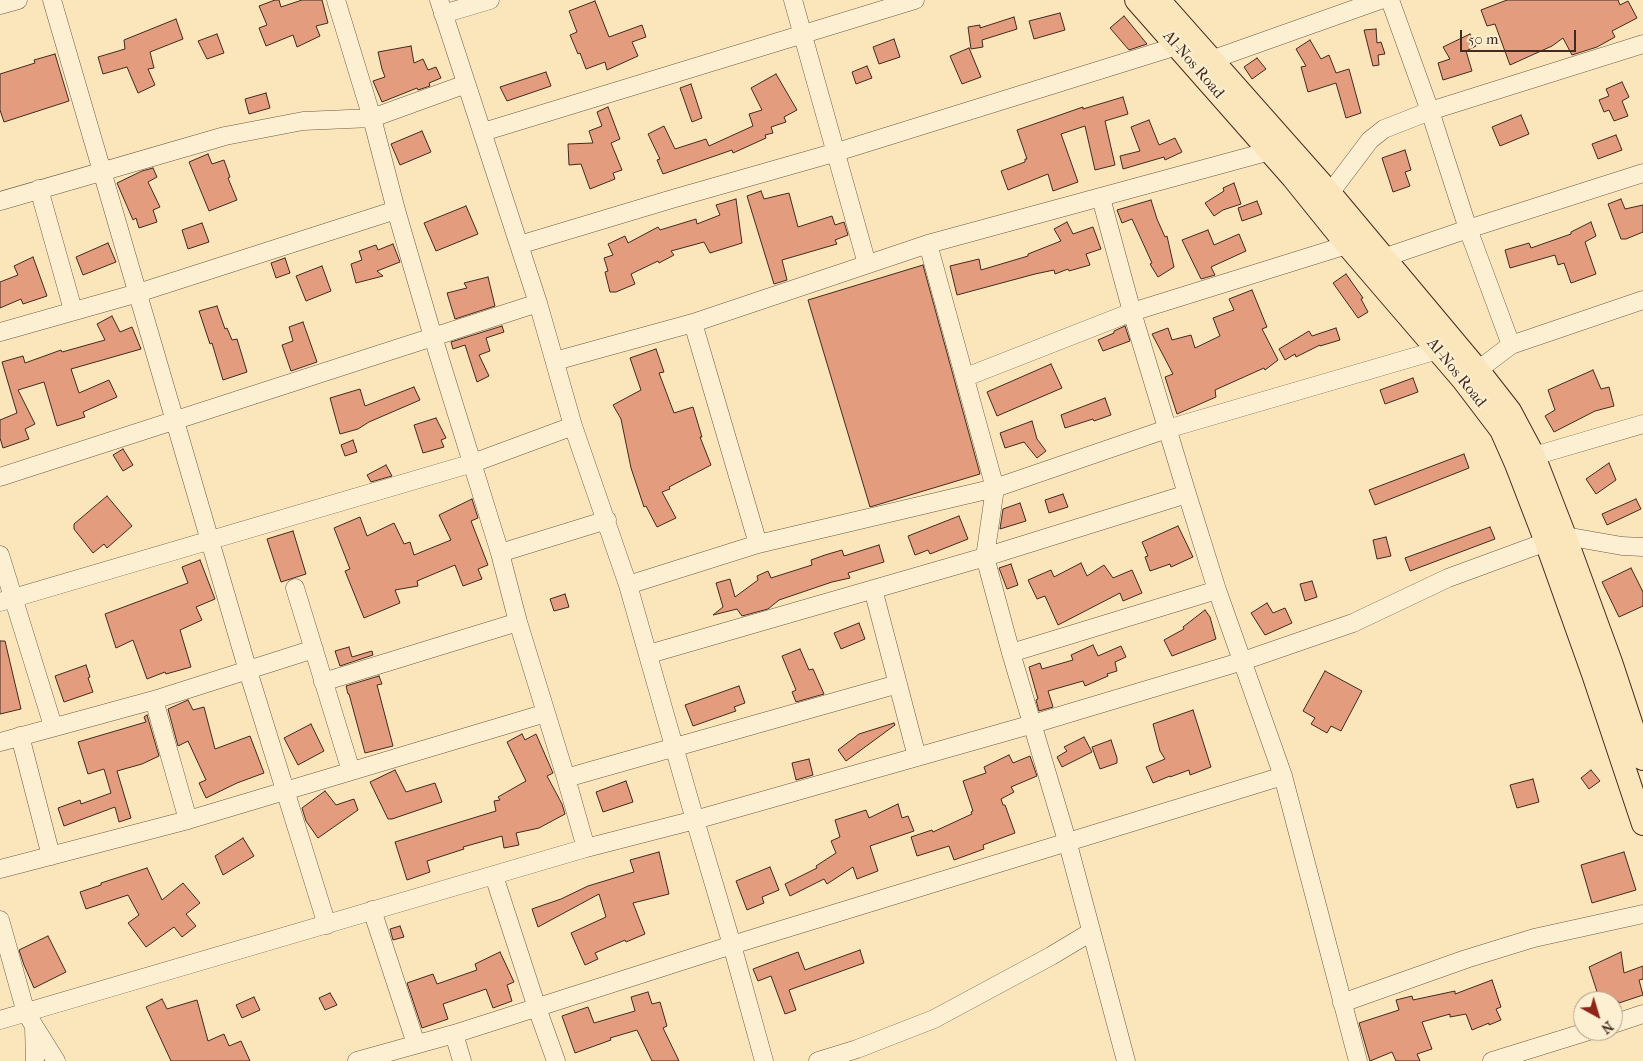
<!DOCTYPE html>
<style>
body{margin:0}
#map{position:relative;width:1643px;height:1061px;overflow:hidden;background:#fae6ba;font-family:"IM FELL French Canon",serif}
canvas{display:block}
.north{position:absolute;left:1573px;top:991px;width:50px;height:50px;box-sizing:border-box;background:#fcefd2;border:1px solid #b2a08b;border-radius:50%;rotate:141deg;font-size:14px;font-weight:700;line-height:20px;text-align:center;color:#422a20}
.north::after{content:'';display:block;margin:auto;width:18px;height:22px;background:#8f2418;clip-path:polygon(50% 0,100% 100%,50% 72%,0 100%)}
.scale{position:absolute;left:1460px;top:30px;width:116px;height:22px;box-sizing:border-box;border:2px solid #422a20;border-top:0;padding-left:6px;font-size:15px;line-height:18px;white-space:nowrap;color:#422a20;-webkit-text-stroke:4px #fcefd2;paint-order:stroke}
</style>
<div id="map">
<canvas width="1643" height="1061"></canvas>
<div class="north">N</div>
<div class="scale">50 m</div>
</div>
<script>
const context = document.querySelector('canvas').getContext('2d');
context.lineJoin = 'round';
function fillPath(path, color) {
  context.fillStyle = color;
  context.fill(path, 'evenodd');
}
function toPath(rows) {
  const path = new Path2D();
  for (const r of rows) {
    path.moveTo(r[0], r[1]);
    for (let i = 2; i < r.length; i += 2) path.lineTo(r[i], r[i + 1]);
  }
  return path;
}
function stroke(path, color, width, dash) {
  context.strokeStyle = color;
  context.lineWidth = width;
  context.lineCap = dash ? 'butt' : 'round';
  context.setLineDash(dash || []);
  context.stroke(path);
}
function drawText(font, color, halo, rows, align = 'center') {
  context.font = font + ' "IM FELL French Canon",serif';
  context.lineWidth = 4;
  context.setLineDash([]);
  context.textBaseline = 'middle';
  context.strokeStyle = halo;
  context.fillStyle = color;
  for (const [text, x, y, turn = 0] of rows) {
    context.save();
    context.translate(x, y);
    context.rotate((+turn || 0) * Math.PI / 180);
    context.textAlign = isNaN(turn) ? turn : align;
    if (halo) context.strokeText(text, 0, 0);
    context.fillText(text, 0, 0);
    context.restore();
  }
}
const building = toPath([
 [275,0,279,0,281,7,302,0,322,0,328,23,316,26,320,36,297,47,293,35,266,46,259,28,267,25,259,6,275,0],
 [1507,0,1618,0,1620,5,1628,1,1637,18,1612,31,1615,37,1597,47,1572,55,1563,38,1552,46,1510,65,1495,24,1487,26,1481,10,1507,0],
 [595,1,609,37,642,25,646,37,632,42,638,56,607,70,605,62,586,69,580,53,578,54,570,35,577,32,569,11,595,1],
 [1060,13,1065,30,1034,39,1029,21,1060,13],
 [1124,16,1147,44,1129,50,1110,28,1124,16],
 [1014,17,1017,29,982,40,983,47,971,49,968,27,980,25,980,28,1014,17],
 [176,19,183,39,150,52,154,68,148,69,155,85,138,93,127,67,103,74,98,57,125,49,124,40,176,19],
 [1376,29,1377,43,1381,42,1385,54,1378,55,1379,65,1373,66,1364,30,1376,29],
 [217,34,224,53,207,59,198,41,217,34],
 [1470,34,1476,46,1466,51,1472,71,1443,80,1438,63,1450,59,1443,47,1470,34],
 [894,39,900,57,879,64,873,47,894,39],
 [1310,40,1321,59,1329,55,1336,73,1349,69,1361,113,1346,118,1336,83,1308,92,1301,67,1306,66,1296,49,1310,40],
 [411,46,414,63,423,59,428,70,436,67,441,78,429,83,430,86,418,90,417,88,382,102,373,81,385,77,382,69,378,52,411,46],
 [969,48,981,77,962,84,950,56,969,48],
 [55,54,69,101,4,122,0,110,0,74,35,63,34,60,55,54],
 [1257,58,1266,69,1252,79,1244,67,1257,58],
 [867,66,872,78,856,84,852,72,867,66],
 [546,72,551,86,507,101,500,87,546,72],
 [776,74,797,110,784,117,786,122,771,127,773,133,765,135,766,138,733,153,732,150,663,174,657,160,660,159,648,134,664,126,675,149,706,139,709,146,753,126,749,114,762,110,751,88,776,74],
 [1622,82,1629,97,1622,101,1628,116,1614,121,1609,110,1604,112,1599,100,1609,96,1606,89,1622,82],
 [691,84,702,118,692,122,680,88,691,84],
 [266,93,270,108,249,114,245,99,266,93],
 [1123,97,1128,114,1105,121,1115,165,1095,170,1085,126,1061,134,1078,182,1053,191,1048,174,1008,190,1001,171,1025,162,1025,159,1027,159,1017,130,1083,107,1083,109,1123,97],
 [608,107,620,139,611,143,622,170,613,173,615,179,590,189,581,164,569,165,568,144,593,143,589,131,602,126,597,112,608,107],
 [1521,115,1529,134,1500,146,1492,127,1521,115],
 [1149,120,1159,145,1175,138,1182,152,1165,160,1164,157,1123,169,1120,156,1140,151,1131,127,1149,120],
 [422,131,431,152,400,165,391,144,422,131],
 [1616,135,1622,150,1598,159,1592,144,1616,135],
 [1405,150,1411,170,1405,172,1410,186,1393,192,1382,158,1405,150],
 [208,154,212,164,224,160,230,177,228,178,237,200,209,211,189,162,208,154],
 [153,168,157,177,148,182,160,207,153,210,157,222,139,228,136,218,133,220,117,183,142,171,153,168],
 [1234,183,1241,204,1223,210,1214,216,1205,203,1224,191,1223,188,1234,183],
 [761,191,764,199,789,193,798,227,832,216,835,225,844,222,848,235,835,240,837,244,782,260,787,280,774,284,747,196,761,191],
 [736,199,742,243,710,253,704,242,671,251,674,255,659,263,658,261,631,274,635,284,616,292,610,292,605,272,608,271,604,258,613,255,608,244,625,236,628,243,658,227,660,230,696,219,697,224,720,215,716,205,736,199],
 [1621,199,1625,209,1643,205,1643,232,1626,239,1621,239,1608,204,1621,199],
 [1151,200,1157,219,1165,237,1167,236,1174,267,1158,277,1150,264,1152,263,1132,219,1122,223,1117,210,1151,200],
 [1257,201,1262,214,1242,221,1238,208,1257,201],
 [466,206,478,234,436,251,424,223,466,206],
 [1067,222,1073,234,1093,227,1101,249,1086,254,1090,265,1069,271,1068,269,1055,274,1054,270,1035,274,957,295,950,266,979,259,981,270,1028,256,1028,254,1061,241,1054,229,1067,222],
 [1591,222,1596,236,1585,242,1596,274,1571,283,1564,263,1558,265,1555,255,1510,268,1505,250,1529,243,1531,248,1571,234,1571,232,1591,222],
 [202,223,209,242,188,249,182,230,202,223],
 [1208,230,1214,245,1239,234,1246,251,1211,267,1215,275,1201,279,1182,240,1208,230],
 [108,243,116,262,83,275,76,257,108,243],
 [393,244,400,262,377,271,383,276,356,283,351,264,362,260,359,251,376,245,378,250,393,244],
 [33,257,47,296,23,304,21,299,0,308,0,282,18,275,14,266,33,257],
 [285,258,290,273,276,278,271,263,285,258],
 [923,265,980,474,870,507,808,300,923,265],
 [322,266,331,291,306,301,296,276,322,266],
 [1346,274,1363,298,1361,299,1368,312,1358,318,1333,283,1346,274],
 [488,277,495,306,455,319,447,293,467,288,464,283,488,277],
 [1252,290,1267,327,1262,329,1278,360,1265,370,1264,368,1215,390,1216,397,1177,414,1165,377,1173,374,1152,334,1168,328,1172,340,1191,335,1195,348,1220,336,1213,318,1234,310,1229,299,1252,290],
 [217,306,225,329,227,328,232,340,237,339,247,372,223,380,212,343,210,344,199,311,217,306],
 [112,316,120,332,132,327,141,349,71,369,79,393,109,380,117,397,83,412,85,417,57,426,44,382,18,390,35,424,25,429,29,439,3,448,0,438,0,420,17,413,2,362,23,356,25,363,61,350,62,352,105,340,97,324,112,316],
 [303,322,317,362,291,371,282,345,293,341,289,327,303,322],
 [502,326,504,332,486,338,490,351,479,355,489,376,477,382,465,345,453,349,451,342,502,326],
 [1125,326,1130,341,1103,351,1098,340,1114,333,1114,331,1125,326],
 [1336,328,1340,340,1320,346,1320,345,1296,357,1295,354,1285,360,1279,349,1309,331,1312,336,1336,328],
 [656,349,664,372,659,373,674,413,693,407,702,437,700,437,711,465,669,487,670,489,662,492,676,518,657,527,646,506,644,507,631,468,621,419,613,405,641,390,630,358,656,349],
 [1051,364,1062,388,997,416,987,392,1051,364],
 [1593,370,1601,389,1609,387,1614,406,1595,411,1554,432,1545,416,1555,410,1548,390,1593,370],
 [1413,378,1418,392,1385,404,1380,390,1413,378],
 [414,387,420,400,369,422,358,429,340,434,330,398,360,389,365,406,414,387],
 [1105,398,1111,415,1094,421,1093,419,1065,428,1061,415,1105,398],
 [436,418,446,438,441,440,444,447,423,453,414,425,436,418],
 [1032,421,1037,439,1046,451,1037,458,1024,442,1005,448,1000,433,1032,421],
 [353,440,357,452,345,456,341,445,353,440],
 [123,449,133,465,123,471,113,455,123,449],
 [1464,454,1469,468,1375,505,1369,490,1464,454],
 [1609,463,1616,480,1596,494,1586,479,1609,463],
 [386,465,392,476,371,482,367,475,386,465],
 [1063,494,1068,507,1049,513,1045,500,1063,494],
 [107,496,132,526,107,548,104,544,93,553,74,529,74,524,107,496],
 [472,499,478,518,471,521,488,565,478,569,482,579,463,586,455,565,417,581,418,586,395,590,400,603,364,618,345,571,350,569,334,528,360,517,367,536,394,523,404,544,410,542,414,555,451,540,439,515,472,499],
 [1636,499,1641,509,1607,525,1602,514,1636,499],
 [1020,503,1026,521,1000,529,1003,509,1020,503],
 [959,516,968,539,930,554,928,550,915,555,908,536,959,516],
 [1178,526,1193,557,1171,567,1170,564,1150,571,1145,557,1148,556,1142,542,1178,526],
 [1490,527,1495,539,1410,571,1405,558,1490,527],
 [293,531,306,574,281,582,267,539,293,531],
 [1386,537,1391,556,1377,559,1373,540,1386,537],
 [879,545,884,562,848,573,850,578,832,582,779,600,768,609,742,616,737,609,713,615,723,607,716,583,730,579,735,597,758,580,757,576,768,571,771,578,812,565,811,560,825,555,842,550,844,556,879,545],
 [200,560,215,599,196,607,202,620,180,630,191,667,166,674,165,672,147,679,133,640,116,648,105,614,188,583,182,567,200,560],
 [1081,563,1087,576,1104,565,1113,578,1132,570,1142,593,1123,601,1120,593,1058,625,1045,596,1037,599,1028,580,1051,570,1054,577,1081,563],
 [1011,564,1018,585,1007,589,999,568,1011,564],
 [1631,568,1643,592,1643,606,1619,617,1602,582,1631,568],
 [1312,581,1317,597,1305,601,1300,584,1312,581],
 [565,594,569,607,554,611,550,599,565,594],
 [1267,603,1273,613,1285,608,1292,623,1265,635,1251,613,1267,603],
 [1205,610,1210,617,1216,639,1172,656,1164,640,1184,629,1183,627,1205,610],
 [859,623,865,639,841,649,834,633,859,623],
 [0,641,5,641,21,709,0,714,0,641],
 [1093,645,1098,656,1121,646,1126,657,1115,662,1117,671,1107,674,1108,676,1085,686,1083,681,1048,691,1053,707,1039,711,1036,700,1038,699,1029,667,1040,663,1042,669,1073,660,1071,655,1093,645],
 [349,647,352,657,372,651,373,655,340,666,335,651,349,647],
 [800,649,809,670,813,669,824,694,796,702,792,692,796,690,782,656,800,649],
 [86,665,90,677,88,678,93,692,64,702,55,676,86,665],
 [1325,671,1362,691,1341,731,1331,726,1327,733,1311,724,1315,718,1303,711,1325,671],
 [379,676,382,684,377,685,393,746,365,753,349,694,348,694,346,686,379,676],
 [739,686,745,703,734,707,736,711,693,726,685,705,739,686],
 [188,700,193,710,204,707,215,749,250,736,264,773,237,783,206,798,199,783,206,780,188,741,178,746,168,709,188,700],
 [1193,710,1211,767,1190,775,1189,770,1170,777,1170,776,1153,783,1146,767,1165,759,1160,751,1153,724,1193,710],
 [147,715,159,756,142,764,117,771,131,818,119,822,115,807,64,826,58,808,80,800,81,804,111,793,104,769,88,774,78,742,146,722,144,717,147,715],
 [894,723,895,725,846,761,838,750,859,734,894,723],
 [311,724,324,751,298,765,284,738,311,724],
 [522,734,525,740,536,734,553,773,547,776,562,804,565,814,539,828,516,833,519,845,504,848,502,836,463,847,464,849,427,861,430,872,407,880,395,842,496,811,494,801,500,800,498,797,526,781,507,742,522,734],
 [1084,737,1092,752,1062,767,1057,757,1067,751,1064,747,1084,737],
 [1111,740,1117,758,1117,763,1100,769,1092,747,1111,740],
 [1009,755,1013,763,1030,756,1037,776,1011,787,1014,792,1001,799,1003,805,1005,805,1015,833,983,845,984,849,954,860,949,846,917,856,911,837,932,830,933,832,972,814,971,812,973,811,963,781,986,773,984,767,1009,755],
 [809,759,813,775,796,780,792,763,809,759],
 [395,770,406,792,435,783,442,802,392,819,388,819,370,782,395,770],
 [1591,770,1600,781,1589,789,1581,778,1591,770],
 [1533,779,1539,802,1517,808,1510,785,1533,779],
 [626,781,633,802,603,812,596,792,626,781],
 [325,791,336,805,354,799,358,810,318,838,306,821,302,808,325,791],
 [898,804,902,818,908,816,914,831,870,846,878,871,857,879,853,867,827,884,824,879,790,896,785,884,817,868,816,866,836,853,831,841,840,837,835,820,866,810,869,818,898,804],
 [243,838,254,856,223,875,215,856,243,838],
 [659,852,669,894,633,903,645,934,626,942,625,940,595,953,598,959,585,965,571,933,606,917,599,894,538,927,532,909,561,899,588,886,634,872,630,860,659,852],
 [1624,852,1636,890,1592,903,1581,865,1624,852],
 [770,867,779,890,762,897,764,903,747,910,736,881,770,867],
 [147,868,162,900,183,883,200,903,186,914,196,926,182,937,174,927,146,947,128,923,139,915,128,895,86,909,80,892,101,885,101,883,147,868],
 [400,926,404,937,393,940,390,929,400,926],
 [48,936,66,972,34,988,24,965,19,950,48,936],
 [860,950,864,963,789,990,796,1010,785,1014,771,976,758,981,753,969,798,952,805,970,860,950],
 [500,952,514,982,507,985,512,1001,493,1008,486,989,443,1004,448,1019,422,1028,407,983,433,974,437,984,477,970,475,964,500,952],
 [1621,952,1624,973,1643,966,1643,979,1639,980,1643,995,1619,1003,1618,1001,1600,1001,1589,967,1621,952],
 [1492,980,1501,1007,1496,1009,1501,1020,1489,1025,1489,1023,1472,1030,1466,1014,1450,1017,1450,1014,1422,1022,1432,1049,1417,1054,1420,1061,1396,1061,1392,1052,1370,1061,1359,1023,1399,1010,1396,1000,1412,996,1413,1000,1455,991,1455,994,1492,980],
 [648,992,652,1004,660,1002,667,1026,663,1028,679,1061,652,1061,637,1030,610,1038,611,1040,575,1053,562,1016,588,1007,594,1023,635,1011,631,997,648,992],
 [330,993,337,1005,325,1010,319,998,330,993],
 [254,997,260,1010,242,1018,236,1005,254,997],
 [162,999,167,1009,197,1000,208,1041,224,1034,229,1046,241,1041,250,1061,171,1061,146,1007,162,999]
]);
fillPath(building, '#e49c7f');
stroke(building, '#422a20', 1);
const minor = toPath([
 [52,0,248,671,327,925],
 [336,0,372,118,396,210,433,337,500,553,518,622,566,778,586,848],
 [439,0,538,303,573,426,628,585,695,820,732,945,764,1061],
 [793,0,867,264],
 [1390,0,1430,111,1468,229,1511,345],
 [0,5,18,0],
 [443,14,490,0],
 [1211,60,1380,0],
 [483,132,915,0],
 [39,189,73,310],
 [1330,193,1370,140,1384,129,1430,111,1643,44],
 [1101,198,1132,312,1187,494,1217,590,1283,776,1358,1061],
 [0,201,225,136,303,121,372,118,466,84],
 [928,244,995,488,985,557,1011,653,1068,844,1126,1061],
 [519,245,672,199,837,152,1177,46],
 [1383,258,1468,229,1643,173],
 [693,323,758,544],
 [0,332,138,293,396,210],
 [555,361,693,323,928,244,1270,151],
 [1478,370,1511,345,1643,300],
 [966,377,1132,312,1347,245],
 [1534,456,1643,424],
 [0,477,538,303],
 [1565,536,1622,546,1643,547],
 [500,553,607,520],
 [0,555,53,726],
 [628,585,758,544,995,488,1167,429,1438,350],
 [295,588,351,771],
 [873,589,917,757],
 [0,602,473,463,573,426],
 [1011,653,1217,590],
 [649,654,985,557,1187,494],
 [323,682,518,622],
 [154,700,188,820],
 [20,736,51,856],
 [0,742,154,700,314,649],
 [566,778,898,684],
 [0,869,188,820,546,713],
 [494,876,537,1008,556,1061],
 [372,910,416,1044],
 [0,920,26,1013,56,1061],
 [1342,1003,1466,959,1534,938,1643,914],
 [0,1020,586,848,695,820,1033,724,1243,661,1353,623,1448,578,1546,542],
 [1613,1024,1643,1014],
 [34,1027,35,1061],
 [454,1034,462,1061],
 [357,1061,454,1034,732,945,1283,776],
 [818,1061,857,1049,934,1019,1051,956,1091,932],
 [1492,1061,1589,1031]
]);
const major = toPath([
 [1136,0,1293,178,1347,245,1463,380,1501,430,1516,464,1546,542,1593,674,1643,824],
 [1159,0,1330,193,1478,370,1510,411,1534,456,1565,536,1611,662,1643,759]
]);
stroke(minor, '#705946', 19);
stroke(major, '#422a20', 24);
stroke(minor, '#fcefd2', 18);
stroke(major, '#fae6ba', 22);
drawText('16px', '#422a20', '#fcefd2', [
 ["Al-Nos Road",1193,65,49],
 ["Al-Nos Road",1456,373,51]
]);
</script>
